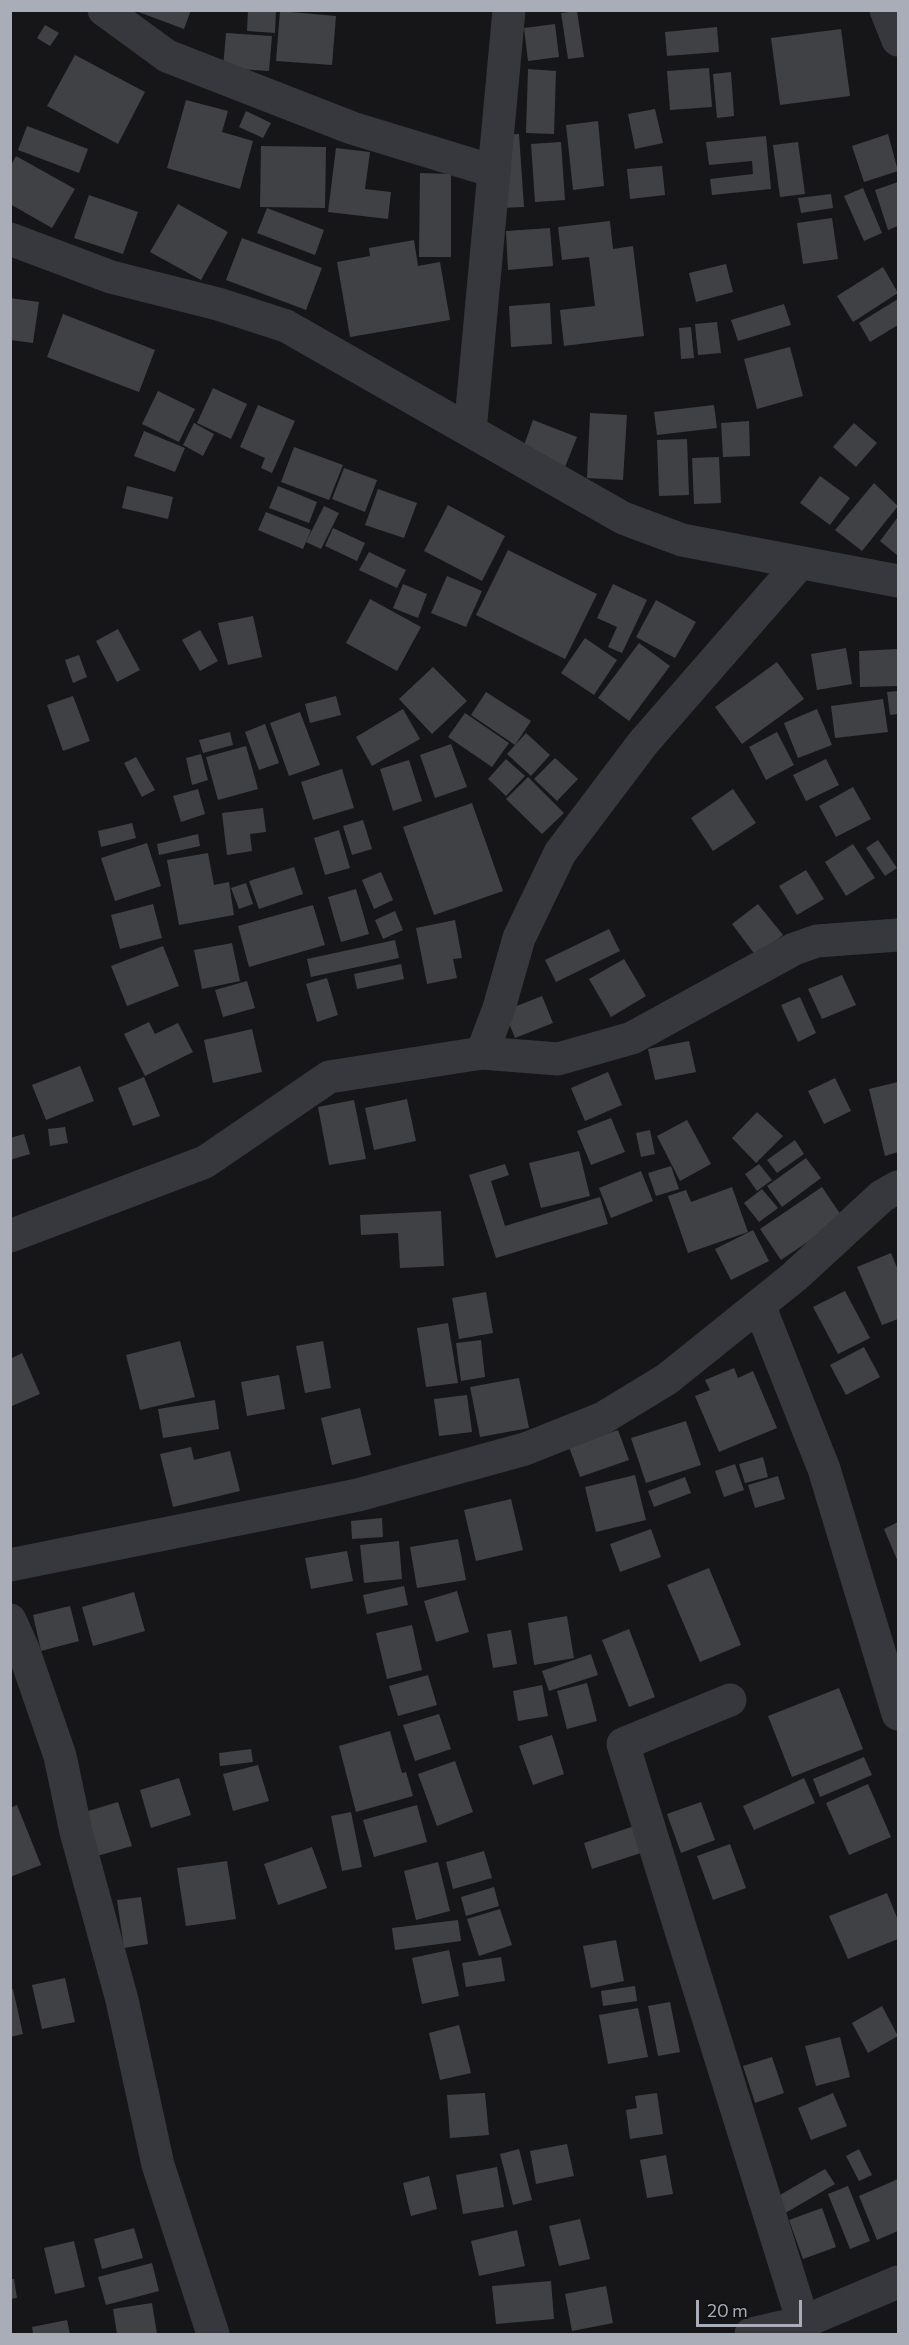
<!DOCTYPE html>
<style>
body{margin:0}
#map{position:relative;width:909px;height:2345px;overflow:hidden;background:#161618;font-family:Commissioner,sans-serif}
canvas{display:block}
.frame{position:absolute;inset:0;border:12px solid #a8adb8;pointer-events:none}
.scale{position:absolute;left:696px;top:2300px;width:106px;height:27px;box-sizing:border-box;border:3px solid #a8adb8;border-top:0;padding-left:8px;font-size:18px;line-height:21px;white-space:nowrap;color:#a8adb8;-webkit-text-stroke:4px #111113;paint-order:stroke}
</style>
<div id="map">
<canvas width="909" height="2345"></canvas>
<div class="frame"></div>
<div class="scale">20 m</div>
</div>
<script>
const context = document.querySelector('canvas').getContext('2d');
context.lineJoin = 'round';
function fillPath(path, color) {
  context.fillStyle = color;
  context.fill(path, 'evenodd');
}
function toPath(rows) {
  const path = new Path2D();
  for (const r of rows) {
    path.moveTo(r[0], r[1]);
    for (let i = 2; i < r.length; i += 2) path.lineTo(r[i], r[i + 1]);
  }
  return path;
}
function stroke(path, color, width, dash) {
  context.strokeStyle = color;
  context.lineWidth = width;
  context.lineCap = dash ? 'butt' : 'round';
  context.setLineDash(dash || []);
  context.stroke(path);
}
fillPath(toPath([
 [133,10,191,10,184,29],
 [248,10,276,10,275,33,247,31],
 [280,11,336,16,332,65,276,61],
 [577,11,584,57,568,59,561,13],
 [555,24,559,57,528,61,524,28],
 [45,25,59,33,50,46,37,38],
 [717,27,719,52,667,56,665,32],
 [841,29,850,96,780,105,771,38],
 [226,33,272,36,269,71,223,68],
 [75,55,145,92,118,144,47,106],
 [709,68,712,107,670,110,667,71],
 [528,69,556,71,554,134,526,133],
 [731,72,734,116,717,118,713,74],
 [186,100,228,111,222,132,253,141,240,189,167,168],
 [655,109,663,143,635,149,628,114],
 [246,111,271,123,263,138,239,127],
 [598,121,604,186,573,190,566,125],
 [27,126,88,149,79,173,18,150],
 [519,134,524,207,501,208,497,135],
 [888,134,898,171,864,182,852,146],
 [766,136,771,189,712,195,710,179,753,174,752,161,709,165,706,142],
 [561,142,565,200,535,202,531,144],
 [798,142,805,194,780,197,773,145],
 [261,146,326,147,325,208,260,207],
 [336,148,370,152,365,189,391,192,388,219,328,212],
 [16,156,75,189,52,228,10,204,10,167],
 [662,166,665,195,630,199,627,169],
 [420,173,451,174,451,257,419,257],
 [898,182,898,226,888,230,875,190],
 [863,188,882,233,864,241,844,196],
 [831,194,833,208,801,213,798,198],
 [89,195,138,212,123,254,74,238],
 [178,204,228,232,201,280,150,252],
 [267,208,324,230,315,255,257,233],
 [832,218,838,259,803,264,797,223],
 [610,221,613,249,633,246,644,336,564,346,560,310,595,306,589,257,562,260,558,227],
 [550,228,553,266,508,270,506,231],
 [242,238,322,268,306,310,226,280],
 [414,240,418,266,440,262,450,320,350,337,337,262,370,256,369,248],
 [726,264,733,292,696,302,689,273],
 [883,267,898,293,853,322,837,296],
 [10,298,39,302,33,343,10,340],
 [898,299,898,325,870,342,859,323],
 [550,303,552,344,511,347,509,306],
 [784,304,791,325,738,341,731,320],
 [63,314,155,350,139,392,47,357],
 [717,322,721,353,698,355,695,324],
 [691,327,694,358,681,359,679,328],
 [790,347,803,396,757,409,744,359],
 [213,388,247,404,231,439,197,423],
 [158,391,195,409,179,442,142,424],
 [258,405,295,421,272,473,261,468,265,458,240,447],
 [714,405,717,428,657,435,654,412],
 [590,413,627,415,623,480,587,478],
 [533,420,577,437,565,467,522,451],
 [749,421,750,456,723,457,721,423],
 [194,423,214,434,203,456,183,445],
 [854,423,877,443,856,467,833,447],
 [144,431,185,448,175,472,134,456],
 [687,439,689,495,659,496,657,440],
 [294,447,343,465,329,500,281,482],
 [719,457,721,503,694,504,692,458],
 [344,468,377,480,365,512,332,499],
 [820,476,850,498,830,525,800,503],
 [874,483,898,506,862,551,835,530],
 [127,486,173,497,168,519,122,508],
 [278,486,317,502,309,523,269,508],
 [378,489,417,503,404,538,365,525],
 [448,505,505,536,482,581,424,551],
 [324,506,339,513,321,549,306,542],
 [266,512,311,530,303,549,258,530],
 [898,517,898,556,880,541],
 [333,528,365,543,357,561,325,546],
 [508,550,597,594,565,659,476,615],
 [369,552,406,570,397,588,359,570],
 [447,576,482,591,466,627,431,613],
 [403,584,427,594,418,618,393,608],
 [613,584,647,600,622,653,608,647,617,627,597,618],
 [370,599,421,627,397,671,346,643],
 [656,600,696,622,675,658,636,637],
 [253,616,262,657,228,665,218,623],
 [118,629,140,670,117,682,96,641],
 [200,630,218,661,200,671,182,640],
 [585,638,617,660,594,695,561,673],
 [639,643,670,666,629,721,598,698],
 [846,648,852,684,817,690,811,654],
 [898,649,898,686,860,687,859,651],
 [79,655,87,677,73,683,65,660],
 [777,662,804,699,742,744,715,707],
 [433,667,467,701,432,734,399,699],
 [898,691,898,714,890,715,887,692],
 [486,692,531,721,515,745,471,715],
 [73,696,90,741,63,751,47,705],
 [336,696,341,715,310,723,305,704],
 [883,699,888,732,835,738,831,706],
 [403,709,420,739,372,766,356,737],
 [817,709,832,745,798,758,784,723],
 [300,712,320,765,289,776,270,723],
 [465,713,509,743,492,767,448,737],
 [265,724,279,763,259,770,245,732],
 [230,732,233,745,203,753,199,740],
 [777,732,794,765,766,780,749,747],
 [526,733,550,755,531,776,507,754],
 [451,744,467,787,435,798,420,755],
 [246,746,258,789,218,800,206,757],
 [201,754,208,780,192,785,186,758],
 [136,757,155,790,142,797,124,763],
 [555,758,578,779,557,801,534,779],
 [506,759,525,776,506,796,488,779],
 [826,759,839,785,806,801,793,775],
 [409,760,422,801,393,811,380,769],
 [342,769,354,808,313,820,301,782],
 [528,777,564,813,542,834,506,799],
 [853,787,871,819,836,837,819,806],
 [198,789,205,814,181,822,173,796],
 [733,789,756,823,713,851,691,818],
 [472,803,503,891,434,915,403,827],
 [263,808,266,832,250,834,252,851,227,855,222,813],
 [363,820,372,849,352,855,343,826],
 [132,823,136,838,101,847,98,831],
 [339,830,350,868,325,875,314,838],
 [198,834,200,846,159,855,157,844],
 [878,840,897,868,885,876,866,848],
 [147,843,161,886,115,901,101,858],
 [853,844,875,878,846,896,825,862],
 [208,853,214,885,229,882,234,915,179,925,167,860],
 [294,867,303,894,259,909,249,881],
 [806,870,824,899,797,915,779,886],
 [381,872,393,900,374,909,362,880],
 [246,883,253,904,239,909,231,888],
 [356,889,369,934,341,942,328,897],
 [153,904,162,938,120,949,111,915],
 [758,904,783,935,756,956,732,924],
 [313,905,325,945,249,967,238,926],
 [395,911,403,930,383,939,375,920],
 [455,920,462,958,453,959,457,978,427,984,416,928],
 [609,929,620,951,556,982,545,960],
 [395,940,399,958,311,977,307,959],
 [232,943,240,981,202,989,194,950],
 [163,946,179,986,127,1006,111,966],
 [624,959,646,996,611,1017,589,979],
 [401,964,404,979,357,989,354,974],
 [842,975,856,1005,822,1019,808,989],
 [327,978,338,1015,317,1022,306,984],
 [247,981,255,1008,223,1017,215,990],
 [542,996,553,1023,515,1038,504,1011],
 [800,997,816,1033,798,1042,781,1005],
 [149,1022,155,1034,178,1023,193,1052,145,1076,124,1034],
 [252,1029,262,1072,213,1083,204,1040],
 [689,1041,696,1072,655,1080,648,1049],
 [80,1066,94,1101,46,1120,32,1085],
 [608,1072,622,1105,585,1121,571,1088],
 [144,1077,160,1116,133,1126,118,1088],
 [835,1078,851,1111,824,1124,808,1091],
 [898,1082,898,1152,885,1156,869,1089],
 [407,1099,416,1141,374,1150,365,1108],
 [354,1100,366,1159,329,1165,318,1107],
 [757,1112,783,1136,756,1163,732,1138],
 [611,1118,625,1152,591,1165,577,1131],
 [687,1120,711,1164,680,1181,657,1136],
 [65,1127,68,1143,50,1146,48,1129],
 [650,1130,655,1154,641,1157,636,1133],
 [24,1134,30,1154,10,1160,10,1138],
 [795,1140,804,1154,777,1173,767,1160],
 [579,1151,590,1196,541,1208,529,1163],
 [806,1158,821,1178,782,1207,767,1186],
 [505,1164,509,1175,491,1181,505,1226,600,1197,608,1224,496,1258,469,1175],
 [759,1164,772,1180,757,1191,745,1174],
 [671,1166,679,1189,656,1196,648,1173],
 [641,1171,653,1201,611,1218,599,1188],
 [732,1187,748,1232,688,1253,668,1196,686,1190,691,1202],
 [822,1187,843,1218,781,1260,760,1229],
 [762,1189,778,1208,759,1222,744,1203],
 [441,1211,444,1266,400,1268,398,1233,361,1235,360,1215],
 [753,1230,769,1261,731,1280,715,1249],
 [891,1253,898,1270,898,1319,882,1325,857,1267],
 [845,1291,870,1338,838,1354,813,1307],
 [486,1292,493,1333,459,1339,452,1298],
 [448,1323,458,1383,426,1387,417,1328],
 [481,1340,485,1377,461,1381,456,1343],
 [180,1341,195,1397,140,1410,126,1355],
 [323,1341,331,1388,305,1393,296,1346],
 [864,1347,880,1377,846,1395,830,1365],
 [22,1353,40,1394,12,1406,10,1359],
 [734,1368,738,1378,753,1371,777,1428,719,1452,695,1396,710,1390,705,1380],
 [279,1375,285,1409,247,1416,241,1382],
 [519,1378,529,1428,480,1437,470,1387],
 [467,1395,472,1432,439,1436,434,1399],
 [215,1400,219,1429,163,1438,158,1409],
 [360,1408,371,1455,332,1465,321,1418],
 [686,1421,701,1465,646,1483,631,1438],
 [618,1430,629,1460,580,1477,569,1447],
 [191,1447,194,1460,230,1451,240,1491,173,1507,160,1454],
 [763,1457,768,1477,745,1483,739,1464],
 [735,1464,744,1490,724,1497,715,1471],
 [635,1475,646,1520,596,1532,585,1487],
 [778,1476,785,1499,755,1508,748,1485],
 [685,1477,691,1493,654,1507,648,1491],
 [511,1499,523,1550,476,1561,464,1510],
 [382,1518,383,1537,352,1539,351,1521],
 [898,1522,898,1562,884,1529],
 [651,1529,661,1557,620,1572,610,1544],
 [458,1539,466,1580,417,1588,410,1547],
 [399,1541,402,1579,364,1583,360,1545],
 [347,1551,353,1581,311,1589,305,1558],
 [709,1568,741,1645,700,1662,667,1585],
 [404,1586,408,1605,367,1614,363,1595],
 [457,1591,469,1632,436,1642,424,1601],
 [134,1592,145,1631,93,1646,82,1607],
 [70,1606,79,1641,41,1651,33,1615],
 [567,1616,574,1658,534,1665,528,1623],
 [412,1625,422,1670,387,1679,376,1633],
 [629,1629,655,1697,629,1707,602,1640],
 [511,1630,517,1664,493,1668,487,1634],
 [591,1654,598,1675,549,1691,542,1671],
 [428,1675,437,1705,398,1716,389,1686],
 [587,1683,597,1721,567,1729,557,1691],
 [542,1685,548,1716,518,1721,513,1691],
 [839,1688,863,1749,792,1777,768,1716],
 [439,1714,451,1749,415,1761,403,1725],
 [390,1731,402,1773,406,1772,413,1796,356,1812,339,1746],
 [552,1735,564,1774,533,1785,519,1746],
 [251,1749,253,1762,220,1766,219,1753],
 [864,1757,872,1775,820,1797,813,1779],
 [455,1761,473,1812,437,1826,418,1774],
 [258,1765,269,1801,233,1811,223,1774],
 [179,1778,191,1815,151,1828,140,1790],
 [804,1778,815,1803,754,1830,743,1806],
 [868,1784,891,1837,849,1855,826,1803],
 [118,1802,132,1846,97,1856,85,1812],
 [701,1802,715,1840,681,1853,667,1814],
 [17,1805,41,1865,10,1877,10,1808],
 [417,1805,427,1842,374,1857,363,1820],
 [351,1812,362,1867,342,1871,331,1816],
 [640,1824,650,1850,592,1869,584,1843],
 [730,1844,746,1888,713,1900,697,1856],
 [312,1847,327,1888,278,1905,264,1864],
 [484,1851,492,1878,453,1889,446,1862],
 [227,1861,236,1919,186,1926,177,1868],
 [438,1862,450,1911,416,1920,404,1871],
 [494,1887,499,1906,466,1916,461,1897],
 [887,1893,898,1920,898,1939,848,1959,829,1916],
 [141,1897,148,1944,124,1948,117,1900],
 [500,1909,512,1945,479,1956,467,1919],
 [458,1920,461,1941,395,1950,392,1928],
 [616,1940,624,1981,591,1988,583,1946],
 [449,1950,459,1996,422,2004,412,1958],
 [501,1957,505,1981,466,1987,462,1963],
 [65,1978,75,2022,42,2029,32,1985],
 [635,1986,637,2001,603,2006,601,1991],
 [10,1989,13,1989,23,2034,10,2037],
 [670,2002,680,2052,658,2056,648,2006],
 [882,2006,898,2036,868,2053,852,2023],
 [638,2008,648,2057,608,2064,599,2015],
 [459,2025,471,2073,440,2080,429,2033],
 [840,2037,850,2077,816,2086,805,2046],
 [772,2057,784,2093,755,2103,743,2066],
 [485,2093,489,2135,450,2138,447,2095],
 [657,2093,663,2134,630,2139,626,2110,637,2108,635,2096],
 [833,2093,847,2126,811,2140,798,2108],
 [567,2144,574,2176,536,2184,530,2151],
 [519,2149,532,2200,513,2205,500,2154],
 [859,2149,872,2175,859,2181,846,2156],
 [666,2155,673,2194,647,2198,640,2160],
 [497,2167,504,2207,463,2214,456,2175],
 [825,2169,835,2184,782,2215,773,2199],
 [429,2176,437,2209,411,2216,403,2183],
 [898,2179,898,2231,877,2240,859,2196],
 [848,2186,870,2241,850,2249,828,2194],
 [822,2208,836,2247,803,2259,789,2220],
 [580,2219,590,2259,559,2266,549,2226],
 [134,2228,143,2258,102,2269,94,2239],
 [517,2230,525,2266,479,2276,471,2241],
 [74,2241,85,2287,55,2294,44,2248],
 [152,2263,159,2291,106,2305,98,2277],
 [10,2279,14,2279,17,2298,10,2299],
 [551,2281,554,2319,496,2324,492,2286],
 [606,2286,613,2323,572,2331,565,2294],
 [152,2303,157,2334,117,2334,113,2309],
 [67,2320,70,2334,33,2334,32,2327]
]), '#404145');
stroke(toPath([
 [104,10,167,56,352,128,493,171],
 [886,10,898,40],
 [10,239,111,277,218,304,286,326,623,518,682,540,898,581],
 [470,431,509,10],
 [482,1053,499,1008,519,938,560,853,643,743,800,563],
 [10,1236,205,1162,329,1077,482,1053,558,1059,632,1038,794,949,817,941,898,935],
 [759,1305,824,1469,898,1714],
 [10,1565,358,1495,525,1449,603,1418,667,1379,794,1277,882,1196,898,1187],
 [10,1620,23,1649,60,1756,76,1832,122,2000,158,2165,213,2334],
 [730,1700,623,1744,803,2322],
 [751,2334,803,2322,898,2282]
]), '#37383d', 33);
</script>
